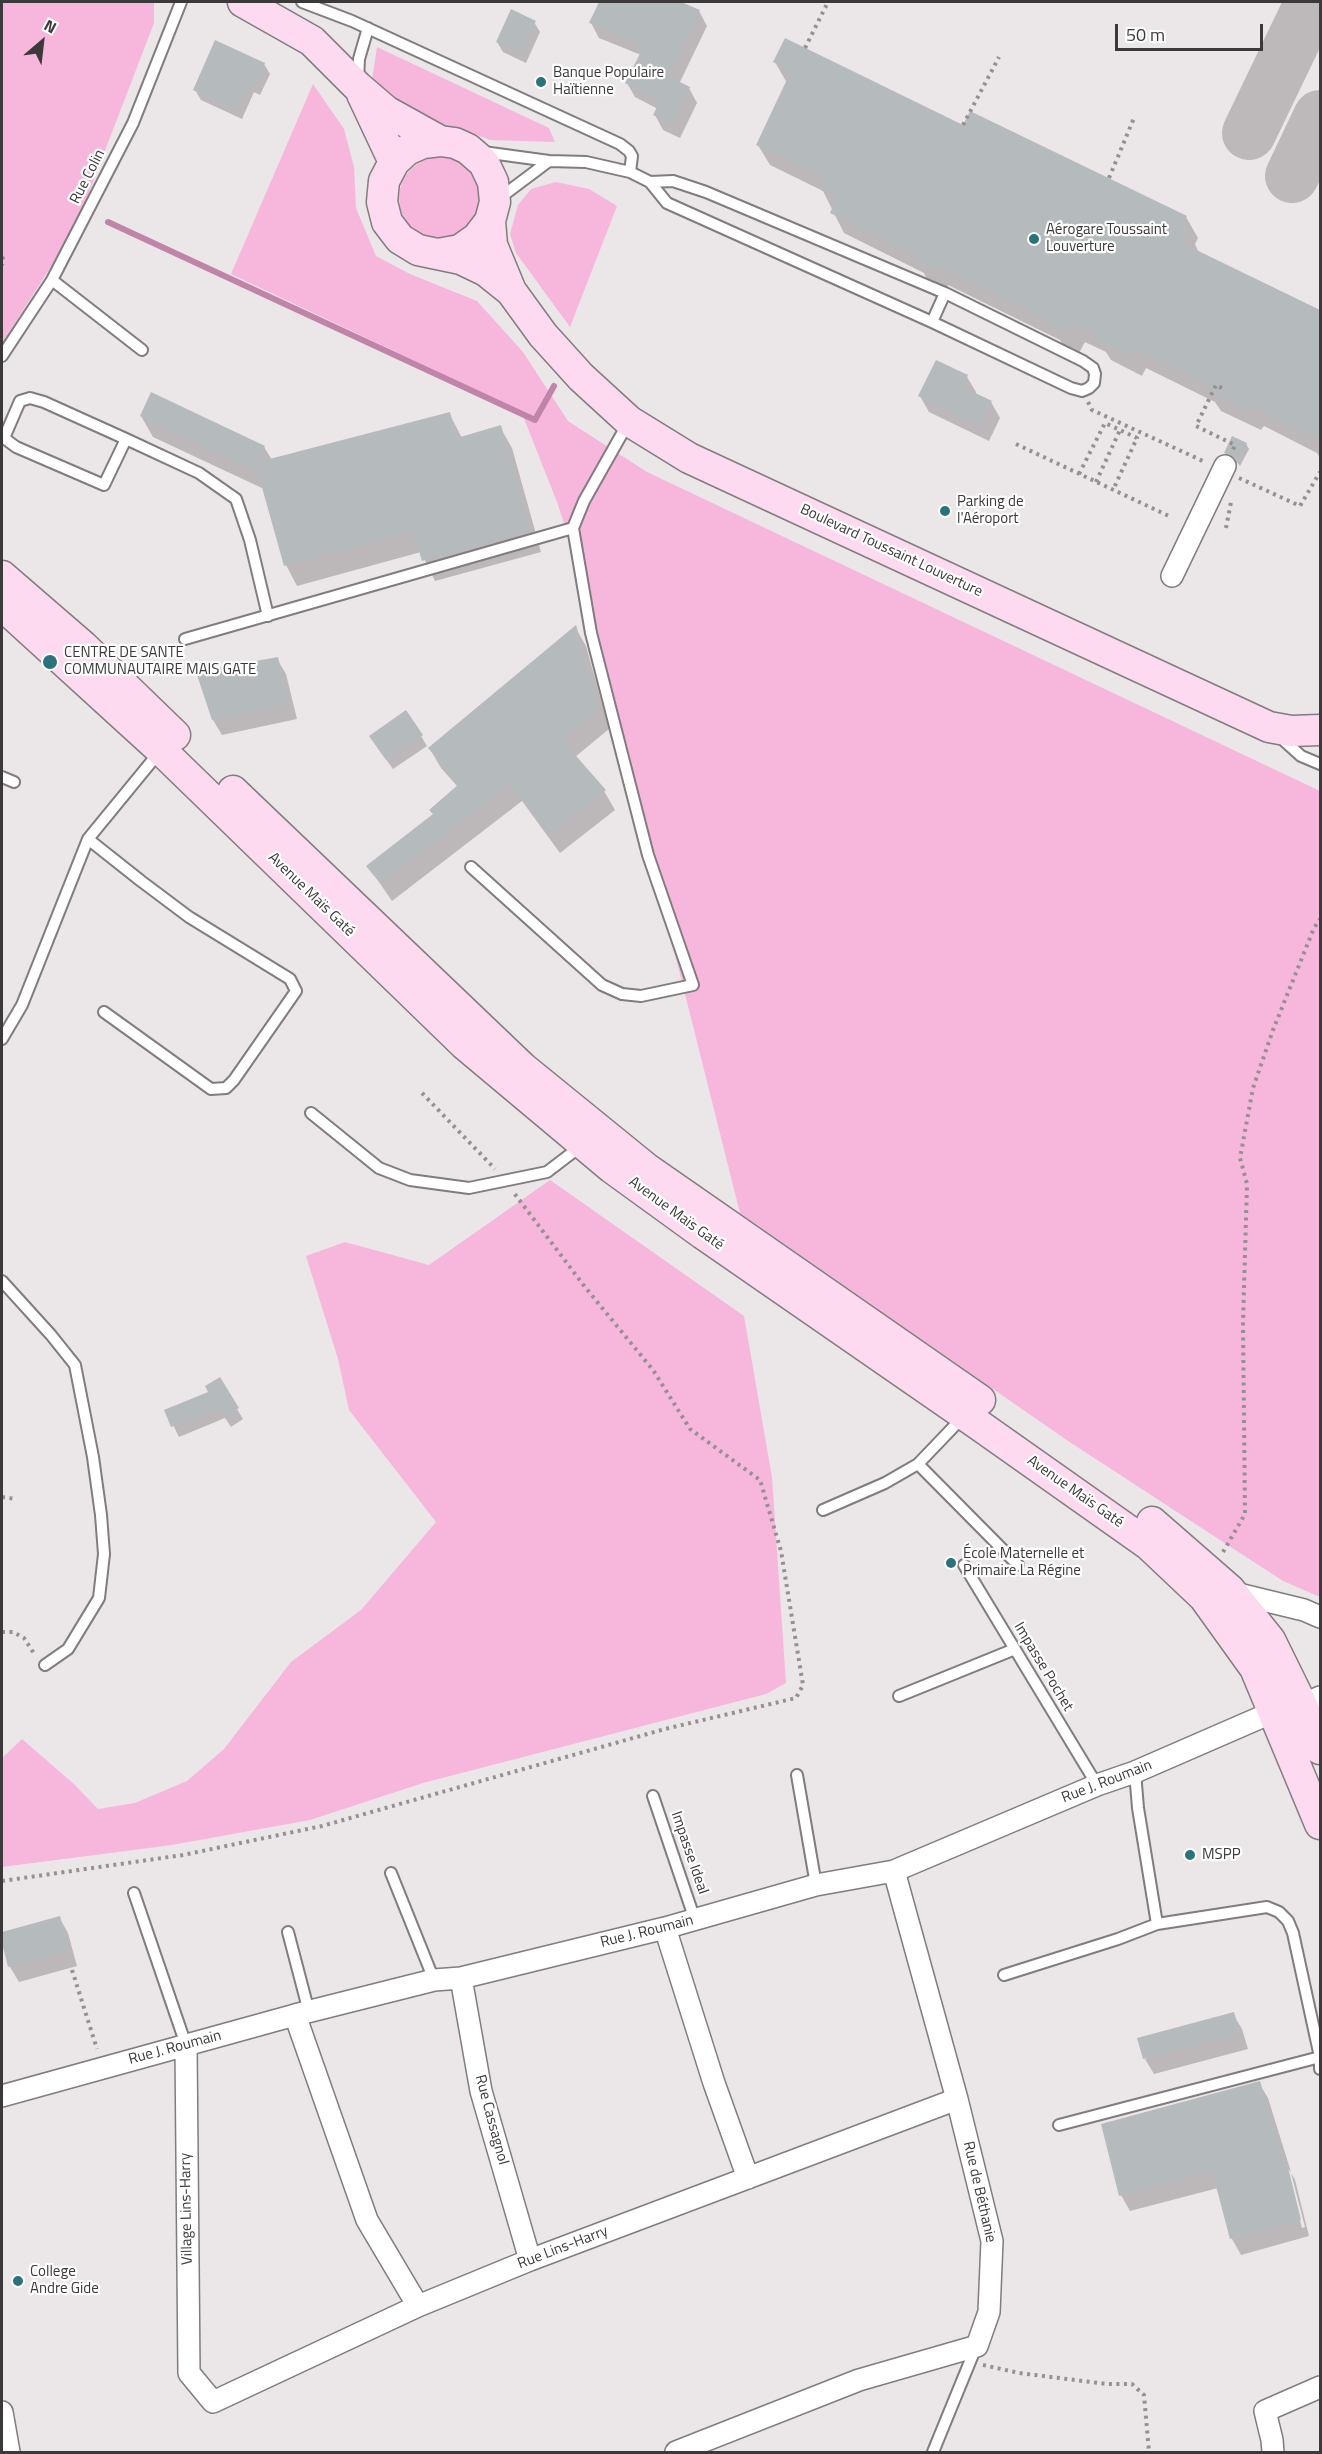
<!DOCTYPE html>
<meta charset="utf-8">
<style>
body{margin:0}
#map{position:relative;width:1322px;height:2454px;overflow:hidden;background:#ebe6e8;font-family:"Titillium Web",sans-serif}
canvas{display:block}
.frame{position:absolute;inset:0;border:3px solid #3b393a;pointer-events:none}
.north{position:absolute;left:12px;top:12px;width:60px;height:60px;-webkit-text-stroke:4px #fff;paint-order:stroke;rotate:28deg;font-size:16px;font-weight:700;line-height:24px;text-align:center;color:#3b393a}
.north::after{content:'';display:block;margin:auto;width:21px;height:27px;background:#3b393a;clip-path:polygon(50% 0,100% 100%,50% 72%,0 100%)}
.scale{position:absolute;left:1115px;top:24px;width:148px;height:27px;box-sizing:border-box;border:3px solid #3b393a;border-top:0;padding-left:8px;font-size:18px;line-height:21px;white-space:nowrap;color:#3b393a;-webkit-text-stroke:4px #fff;paint-order:stroke}
</style>
<div id="map">
<canvas width="1322" height="2454"></canvas>
<div class="frame"></div>
<div class="north">N</div>
<div class="scale">50 m</div>
</div>
<script>
const context = document.querySelector('canvas').getContext('2d');
context.lineJoin = 'round';
function fillPath(path, color) {
  context.fillStyle = color;
  context.fill(path, 'evenodd');
}
function toPath(rows) {
  const path = new Path2D();
  for (const r of rows) {
    if (r.length === 3) {
      path.moveTo(r[0] + r[2], r[1]);
      path.arc(r[0], r[1], r[2], 0, 2 * Math.PI);
      continue;
    }
    path.moveTo(r[0], r[1]);
    for (let i = 2; i < r.length; i += 2) path.lineTo(r[i], r[i + 1]);
  }
  return path;
}
function stroke(path, color, width, dash) {
  context.strokeStyle = color;
  context.lineWidth = width;
  context.lineCap = dash ? 'butt' : 'round';
  context.setLineDash(dash || []);
  context.stroke(path);
}
function drawText(font, color, halo, rows, align = 'center') {
  context.font = font + ' "Titillium Web",sans-serif';
  context.lineWidth = 4.5;
  context.setLineDash([]);
  context.textBaseline = 'middle';
  context.strokeStyle = halo;
  context.fillStyle = color;
  for (const [text, x, y, turn = 0] of rows) {
    context.save();
    context.translate(x, y);
    context.rotate((+turn || 0) * Math.PI / 180);
    context.textAlign = isNaN(turn) ? turn : align;
    if (halo) context.strokeText(text, 0, 0);
    context.fillText(text, 0, 0);
    context.restore();
  }
}
fillPath(toPath([
 [2,2,154,2,154,23,75,229,2,343],
 [377,47,549,128,555,142,490,140,461,129,430,123,411,116,372,80],
 [313,84,344,129,354,167,356,208,376,256,410,274,477,301,523,352,568,421,647,472,1320,791,1320,1597,1283,1581,1068,1441,740,1213,575,556,557,502,521,411,231,274],
 [440,198,41],
 [556,182,589,189,617,206,570,327,516,253,510,234,518,205,531,189],
 [550,1180,744,1316,772,1477,786,1683,766,1694,423,1783,310,1820,172,1845,2,1867,2,1758,22,1739,74,1784,98,1809,135,1803,187,1781,224,1749,291,1662,361,1610,436,1522,349,1410,338,1359,306,1256,345,1242,429,1265]
]), '#f7b7dd');
fillPath(toPath([
 [601,2,678,2,699,11,707,26,679,84,689,88,697,103,680,138,663,130,655,115,658,109,635,97,627,83,641,55,599,38,591,23],
 [534,22,540,32,526,63,503,52,497,42],
 [775,62,964,127,1186,217,1198,238,1195,244,1199,253,1320,312,1320,458,1317,453,1264,426,1261,430,1221,411,1215,402,1146,368,1142,376,1111,360,1106,352,1085,342,1079,353,1063,345,1060,340,948,285,945,290,929,283,924,273,844,233,823,191,770,165,758,145,787,83],
 [264,64,270,74,260,95,254,92,242,119,201,100,195,90],
 [967,377,976,392,975,395,991,402,1000,418,989,441,929,412,920,396],
 [449,413,462,438,500,427,512,448,541,552,435,581,421,552,297,586,286,565,264,489,153,437,141,416,264,447,272,460],
 [1246,444,1249,449,1240,466,1235,459,1228,458,1225,453],
 [575,627,586,646,609,729,575,757,604,791,615,810,560,853,522,801,392,901,368,866,434,815,458,787,441,768,430,749],
 [277,659,286,674,297,719,222,735,213,720],
 [421,736,427,746,393,769,377,747],
 [219,1379,243,1419,231,1427,225,1418,179,1437,166,1411,210,1393],
 [59,1917,68,1933,77,1966,19,1982,10,1967,2,1933],
 [1233,2014,1242,2029,1248,2049,1154,2074,1145,2059],
 [1259,2083,1268,2098,1291,2172,1287,2168,1302,2228,1305,2227,1291,2173,1295,2180,1309,2236,1241,2255,1232,2239,1218,2188,1130,2211,1121,2195]
]), '#0003');
stroke(toPath([
 [108,222,535,420,554,386]
]), '#c184a9', 6);
stroke(toPath([
 [1249,133,1312,2],
 [1292,176,1320,117]
]), '#bdb9ba', 54);
fillPath(toPath([
 [599,2,681,2,700,10,668,76,690,87,672,124,653,115,660,101,625,83,644,46,589,23],
 [511,9,536,21,520,53,496,42],
 [785,38,963,125,970,111,1187,216,1182,227,1188,230,1182,243,1320,310,1320,440,1252,407,1249,411,1207,390,1210,385,1134,348,1130,356,1097,340,1100,335,1073,322,1067,333,1049,324,1051,321,936,265,933,270,916,262,919,256,830,213,837,198,821,190,826,179,756,145,791,71,773,62],
 [215,40,265,63,254,85,249,83,236,110,193,90],
 [936,360,968,375,963,387,992,401,980,426,918,396],
 [151,392,265,446,258,462,450,412,457,438,501,425,531,531,422,561,413,531,284,566,256,466,254,470,140,416],
 [1232,436,1247,443,1237,464,1231,455,1224,453],
 [576,625,599,709,562,740,606,790,548,835,510,783,380,883,366,866,433,814,429,810,459,784,428,748],
 [278,657,289,703,212,720,196,672],
 [406,710,423,735,386,760,369,736],
 [220,1377,239,1408,224,1417,218,1408,171,1427,164,1410,208,1392,205,1386],
 [60,1916,69,1950,8,1967,2,1943,2,1932],
 [1234,2012,1240,2033,1143,2059,1137,2038],
 [1260,2081,1284,2163,1287,2163,1301,2220,1230,2239,1212,2171,1119,2196,1101,2124]
]), '#b5bbbc');
const lane = toPath([
 [302,2,352,21,620,144,629,151,632,156,630,172],
 [358,80,359,59,368,28],
 [483,152,549,161,586,162,630,172,650,182,667,203,932,322,1071,388,1082,391,1089,388,1094,383,1095,374,1093,368,1083,361,945,293,706,192,673,181,650,182],
 [497,200,549,161],
 [52,280,142,350],
 [932,322,945,293],
 [2,356,52,280,133,123,181,2],
 [126,439,104,485,16,447,4,438,20,401,30,398,44,402,126,439,199,473,236,499,250,540,268,616],
 [185,639,573,528],
 [1280,737,1301,756,1320,764],
 [2,777,14,782],
 [88,839,141,881,189,917,290,979,296,991,234,1080,226,1088,211,1089,104,1012],
 [471,867,602,985,622,994,641,996,693,985,648,855,591,633,573,528,584,501,628,423],
 [2,1039,22,1005,88,839,161,750],
 [311,1113,379,1168,410,1180,469,1188,547,1172,581,1146],
 [2,1281,51,1335,75,1365,93,1457,101,1515,104,1554,99,1598,68,1649,45,1665],
 [918,1464,1018,1565],
 [823,1510,885,1483,918,1464,963,1417],
 [964,1565,1097,1785],
 [899,1696,1015,1649],
 [797,1775,816,1885],
 [653,1796,695,1920],
 [391,1873,434,1980],
 [134,1893,186,2045],
 [1157,1924,1267,1907,1279,1912,1288,1921,1293,1933,1320,2057,1320,2069],
 [288,1932,309,2012],
 [1004,1975,1118,1939,1157,1924,1138,1808,1135,1772],
 [1059,2125,1320,2057],
 [933,2452,976,2347]
]);
const street = toPath([
 [1172,576,1225,466],
 [1226,1591,1304,1610,1320,1617],
 [665,1928,714,2083,748,2178],
 [461,1978,481,2091,530,2260],
 [295,2015,367,2220,418,2306],
 [186,2045,189,2373,213,2402,418,2306,530,2260,957,2099],
 [2,2096,295,2015,434,1980,461,1978,665,1928,816,1885,894,1871,1097,1785,1135,1772,1273,1712,1302,1705,1320,1697],
 [2,2412,9,2452],
 [676,2452,859,2380,977,2346,989,2312,992,2241,957,2099,894,1871],
 [1273,2452,1272,2440,1265,2411,1320,2387]
]);
const secondary = toPath([
 [243,2,312,41,358,87,386,111,440,141],
 [362,94,394,162],
 [490,221,492,245,511,291,543,335,581,377,629,421,689,458,1269,727,1291,731,1320,730],
 [438,254,460,250,477,238,490,221,495,202,493,182,484,163,468,149,455,143,440,141,423,143,407,150,394,162,384,181,382,202,387,222,400,239,418,250,461,259,486,271,511,291],
 [2,576,83,646,175,735],
 [2,605,161,750,464,1044,612,1168,703,1234,979,1425,1149,1545,1204,1597,1255,1668,1320,1824],
 [233,791,523,1068,646,1168,980,1400],
 [1152,1522,1230,1590,1270,1640,1302,1705,1320,1749]
]);
stroke(lane, '#817c7e', 14);
stroke(street, '#817c7e', 24);
stroke(secondary, '#817c7e', 33);
stroke(toPath([
 [805,48,828,2],
 [963,125,999,57],
 [1109,178,1134,118],
 [2,257,4,260,2,265],
 [1222,388,1216,385,1196,426,1235,445,1233,450],
 [1088,402,1092,410,1205,462],
 [1016,444,1171,517],
 [1079,474,1105,423,1137,438,1113,490],
 [1239,478,1300,506,1320,472],
 [1096,482,1120,430],
 [1226,528,1231,502],
 [422,1093,495,1169],
 [2,1497,15,1499],
 [1223,1552,1245,1514,1243,1323,1247,1184,1240,1158,1253,1088,1273,1030,1314,928,1320,919],
 [2,1632,13,1632,24,1638,35,1655],
 [2,1881,183,1855,322,1826,665,1729,796,1698,803,1685,781,1551,760,1480,690,1429,653,1370,585,1287,514,1193],
 [72,1970,97,2049],
 [983,2365,1019,2373,1107,2384,1132,2384,1144,2395,1149,2452]
]), '#959193', 4, [3, 4.5]);
stroke(lane, '#fff', 10);
stroke(street, '#fff', 21);
stroke(secondary, '#fddaf0', 30);
for (const [x, y, r, color] of [
 [541,82,6,"#2a737c"],
 [1034,239,6,"#2a737c"],
 [945,511,6,"#2a737c"],
 [50,662,8,"#2a737c"],
 [951,1563,6,"#2a737c"],
 [1190,1855,6,"#2a737c"],
 [18,2281,6,"#2a737c"]
]) {
  const dot = new Path2D();
  dot.arc(x, y, r, 0, 2 * Math.PI);
  context.fillStyle = color;
  context.fill(dot);
  stroke(dot, '#fff', 2);
}
drawText('15px', '#3b393a', '#fff', [
 ["Banque Populaire",553,73],
 ["Haïtienne",553,90],
 ["Aérogare Toussaint",1046,230],
 ["Louverture",1046,247],
 ["Parking de",957,502],
 ["l'Aéroport",957,519],
 ["CENTRE DE SANTE",64,653],
 ["COMMUNAUTAIRE MAIS GATE",64,670],
 ["École Maternelle et",963,1554],
 ["Primaire La Régine",963,1571],
 ["MSPP",1202,1855],
 ["College",30,2272],
 ["Andre Gide",30,2289]
], 'left');
drawText('15px', '#3b393a', '#fff', [
 ["Rue Colin",88,177,-63],
 ["Boulevard Toussaint Louverture",891,551,25],
 ["Avenue Maïs Gaté",311,895,44],
 ["Avenue Maïs Gaté",676,1214,36],
 ["Avenue Maïs Gaté",1075,1492,35],
 ["Impasse Pochet",1043,1667,59],
 ["Rue J. Roumain",1107,1782,-21],
 ["Impasse Ideal",689,1853,71],
 ["Rue J. Roumain",647,1932,-14],
 ["Rue J. Roumain",175,2048,-15],
 ["Rue Cassagnol",491,2120,75],
 ["Rue de Béthanie",979,2192,77],
 ["Village Lins-Harry",187,2209,-91],
 ["Rue Lins-Harry",563,2248,-21]
]);
</script>
